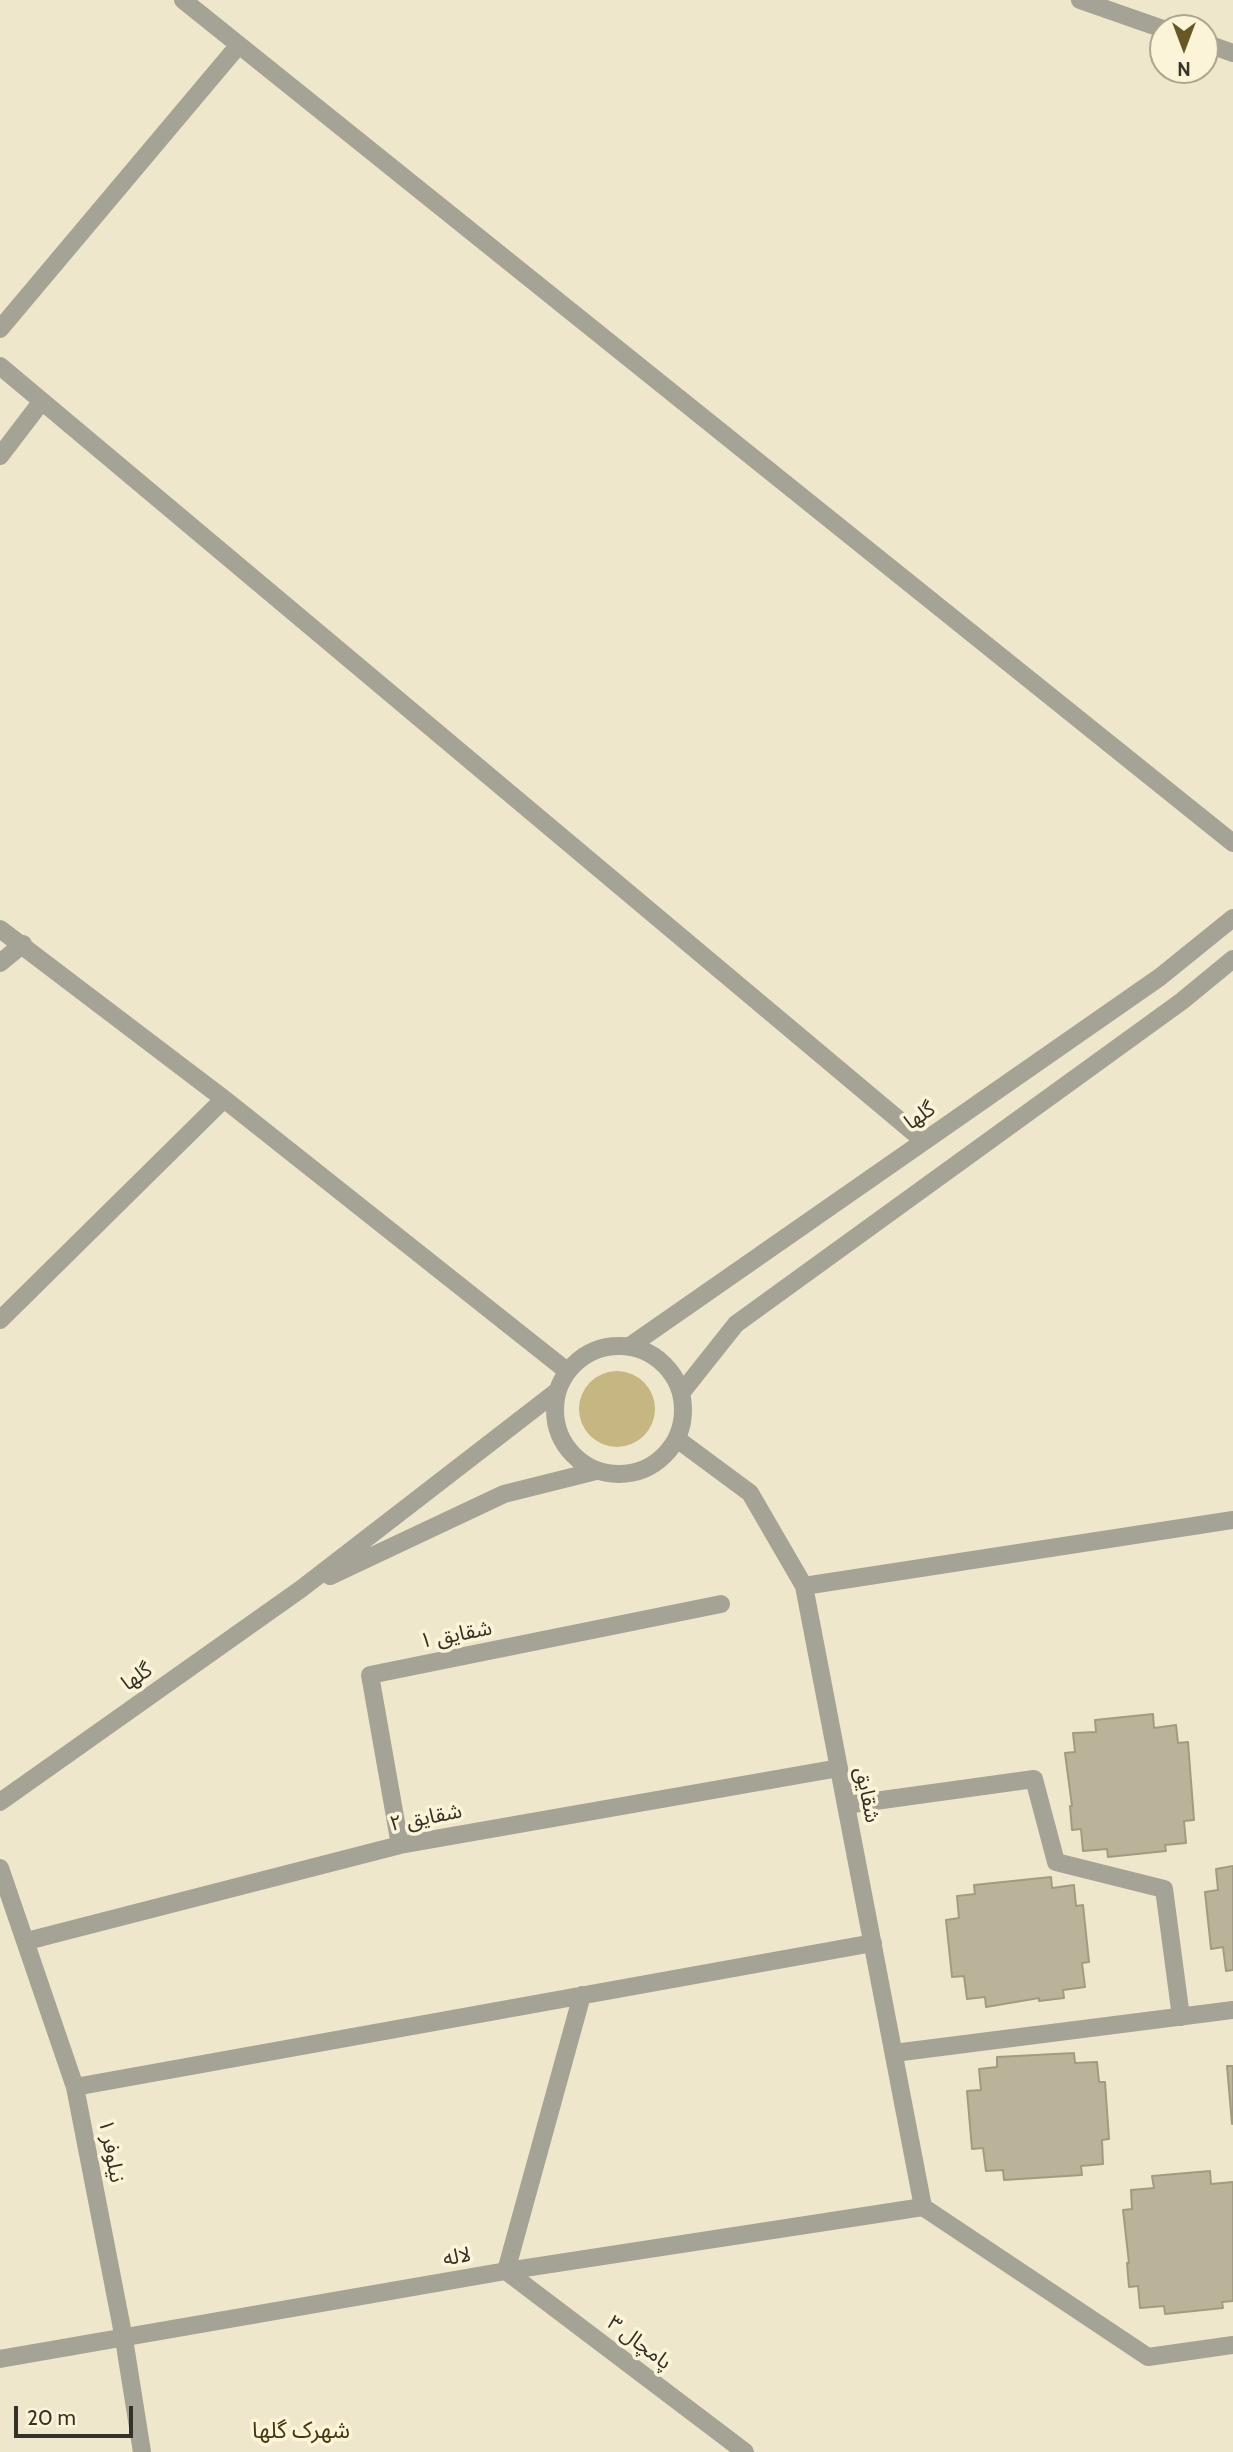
<!DOCTYPE html>
<meta charset="utf-8">
<style>
body{margin:0}
#map{position:relative;width:1233px;height:2452px;overflow:hidden;background:#efe7cb;font-family:Cabin,sans-serif}
canvas{display:block}
.north{position:absolute;left:1149px;top:14px;width:70px;height:70px;box-sizing:border-box;background:#fcf4d8;border:2px solid #aca691;border-radius:50%;rotate:180deg;font-size:19px;font-weight:700;line-height:28px;text-align:center;color:#343126}
.north::after{content:'';display:block;margin:auto;width:24px;height:32px;background:#665724;clip-path:polygon(50% 0,100% 100%,50% 72%,0 100%)}
.scale{position:absolute;left:14px;top:2406px;width:119px;height:32px;box-sizing:border-box;border:4px solid #343126;border-top:0;padding-left:9px;font-size:21px;line-height:24px;white-space:nowrap;color:#343126;-webkit-text-stroke:5px #fcf4d8;paint-order:stroke}
</style>
<div id="map">
<canvas width="1233" height="2452"></canvas>
<div class="north">N</div>
<div class="scale">20 m</div>
</div>
<script>
const context = document.querySelector('canvas').getContext('2d');
context.lineJoin = 'round';
function fillPath(path, color) {
  context.fillStyle = color;
  context.fill(path, 'evenodd');
}
function toPath(rows) {
  const path = new Path2D();
  for (const r of rows) {
    if (r.length === 3) {
      path.moveTo(r[0] + r[2], r[1]);
      path.arc(r[0], r[1], r[2], 0, 2 * Math.PI);
      continue;
    }
    path.moveTo(r[0], r[1]);
    for (let i = 2; i < r.length; i += 2) path.lineTo(r[i], r[i + 1]);
  }
  return path;
}
function stroke(path, color, width, dash) {
  context.strokeStyle = color;
  context.lineWidth = width;
  context.lineCap = dash ? 'butt' : 'round';
  context.setLineDash(dash || []);
  context.stroke(path);
}
function drawText(font, color, halo, rows, align = 'center') {
  context.font = font + ' Cabin,"Noto Sans Arabic",sans-serif';
  context.lineWidth = 7;
  context.setLineDash([]);
  context.textBaseline = 'middle';
  context.strokeStyle = halo;
  context.fillStyle = color;
  for (const [text, x, y, turn = 0] of rows) {
    context.save();
    context.translate(x, y);
    context.rotate((+turn || 0) * Math.PI / 180);
    context.textAlign = isNaN(turn) ? turn : align;
    if (halo) context.strokeText(text, 0, 0);
    context.fillText(text, 0, 0);
    context.restore();
  }
}
fillPath(toPath([
 [617,1409,38]
]), '#c6b681');
const building = toPath([
 [1153,1714,1154,1728,1176,1725,1178,1743,1188,1742,1194,1820,1184,1821,1186,1843,1165,1845,1166,1851,1108,1857,1107,1849,1083,1851,1081,1829,1072,1830,1070,1806,1072,1806,1065,1753,1075,1752,1073,1733,1096,1732,1095,1720,1153,1714],
 [1233,1866,1233,1970,1226,1971,1223,1947,1211,1949,1205,1892,1218,1890,1216,1869,1233,1866],
 [1051,1877,1052,1888,1074,1885,1076,1906,1083,1905,1089,1962,1082,1963,1085,1987,1063,1990,1064,1998,1039,2001,1039,1998,986,2007,985,1997,967,1999,964,1976,952,1977,946,1920,959,1918,957,1896,975,1894,974,1885,1051,1877],
 [1074,2053,1075,2063,1097,2062,1099,2082,1105,2082,1109,2139,1102,2140,1103,2164,1081,2166,1082,2175,1004,2180,1003,2170,986,2171,983,2148,972,2149,967,2091,981,2090,979,2069,997,2067,997,2057,1074,2053],
 [1227,2066,1233,2066,1233,2123,1232,2124,1227,2066],
 [1210,2171,1211,2184,1233,2182,1233,2301,1222,2302,1223,2308,1165,2314,1164,2306,1140,2308,1138,2286,1129,2287,1127,2263,1129,2263,1123,2210,1132,2209,1131,2190,1154,2188,1152,2176,1210,2171]
]);
fillPath(building, '#bbb399');
stroke(building, '#a39b81', 2);
stroke(toPath([
 [183,0,1233,843],
 [1080,0,1163,29],
 [1205,43,1233,53],
 [0,329,238,46],
 [0,366,924,1141],
 [0,456,42,401],
 [0,929,224,1099,567,1371],
 [0,963,23,944],
 [0,1320,224,1099],
 [677,1439,750,1493,804,1586,923,2207],
 [330,1576,504,1494,596,1471],
 [804,1586,1233,1520],
 [0,1802,301,1589,556,1392],
 [846,1805,1034,1779,1056,1862,1164,1889,1181,2017],
 [400,1845,370,1675,721,1604],
 [0,1868,75,2087,124,2339,142,2452],
 [27,1941,400,1845,839,1768],
 [582,1995,506,2271,745,2452],
 [894,2053,1233,2010],
 [75,2087,873,1943],
 [923,2207,1148,2357,1233,2345],
 [0,2359,506,2271,923,2207]
]), '#a5a296', 18);
stroke(toPath([
 [619,1410,64],
 [630,1346,1160,977,1233,918],
 [682,1392,736,1324,1182,1001,1233,959]
]), '#a5a296', 18);
drawText('21px', '#343126', '#fcf4d8', [
 ["گلها",920,1116,-35],
 ["شقایق ۱",456,1635,-11],
 ["گلها",137,1677,-35],
 ["شقایق",867,1795,79],
 ["شقایق ۲",426,1818,-11],
 ["نیلوفر ۱",111,2151,79],
 ["لاله",457,2257,-10],
 ["پامچال ۳",639,2343,37]
]);
drawText('23px', '#44380f', '#fcf4d8', [
 ["شهرک گلها",301,2431]
]);
</script>
